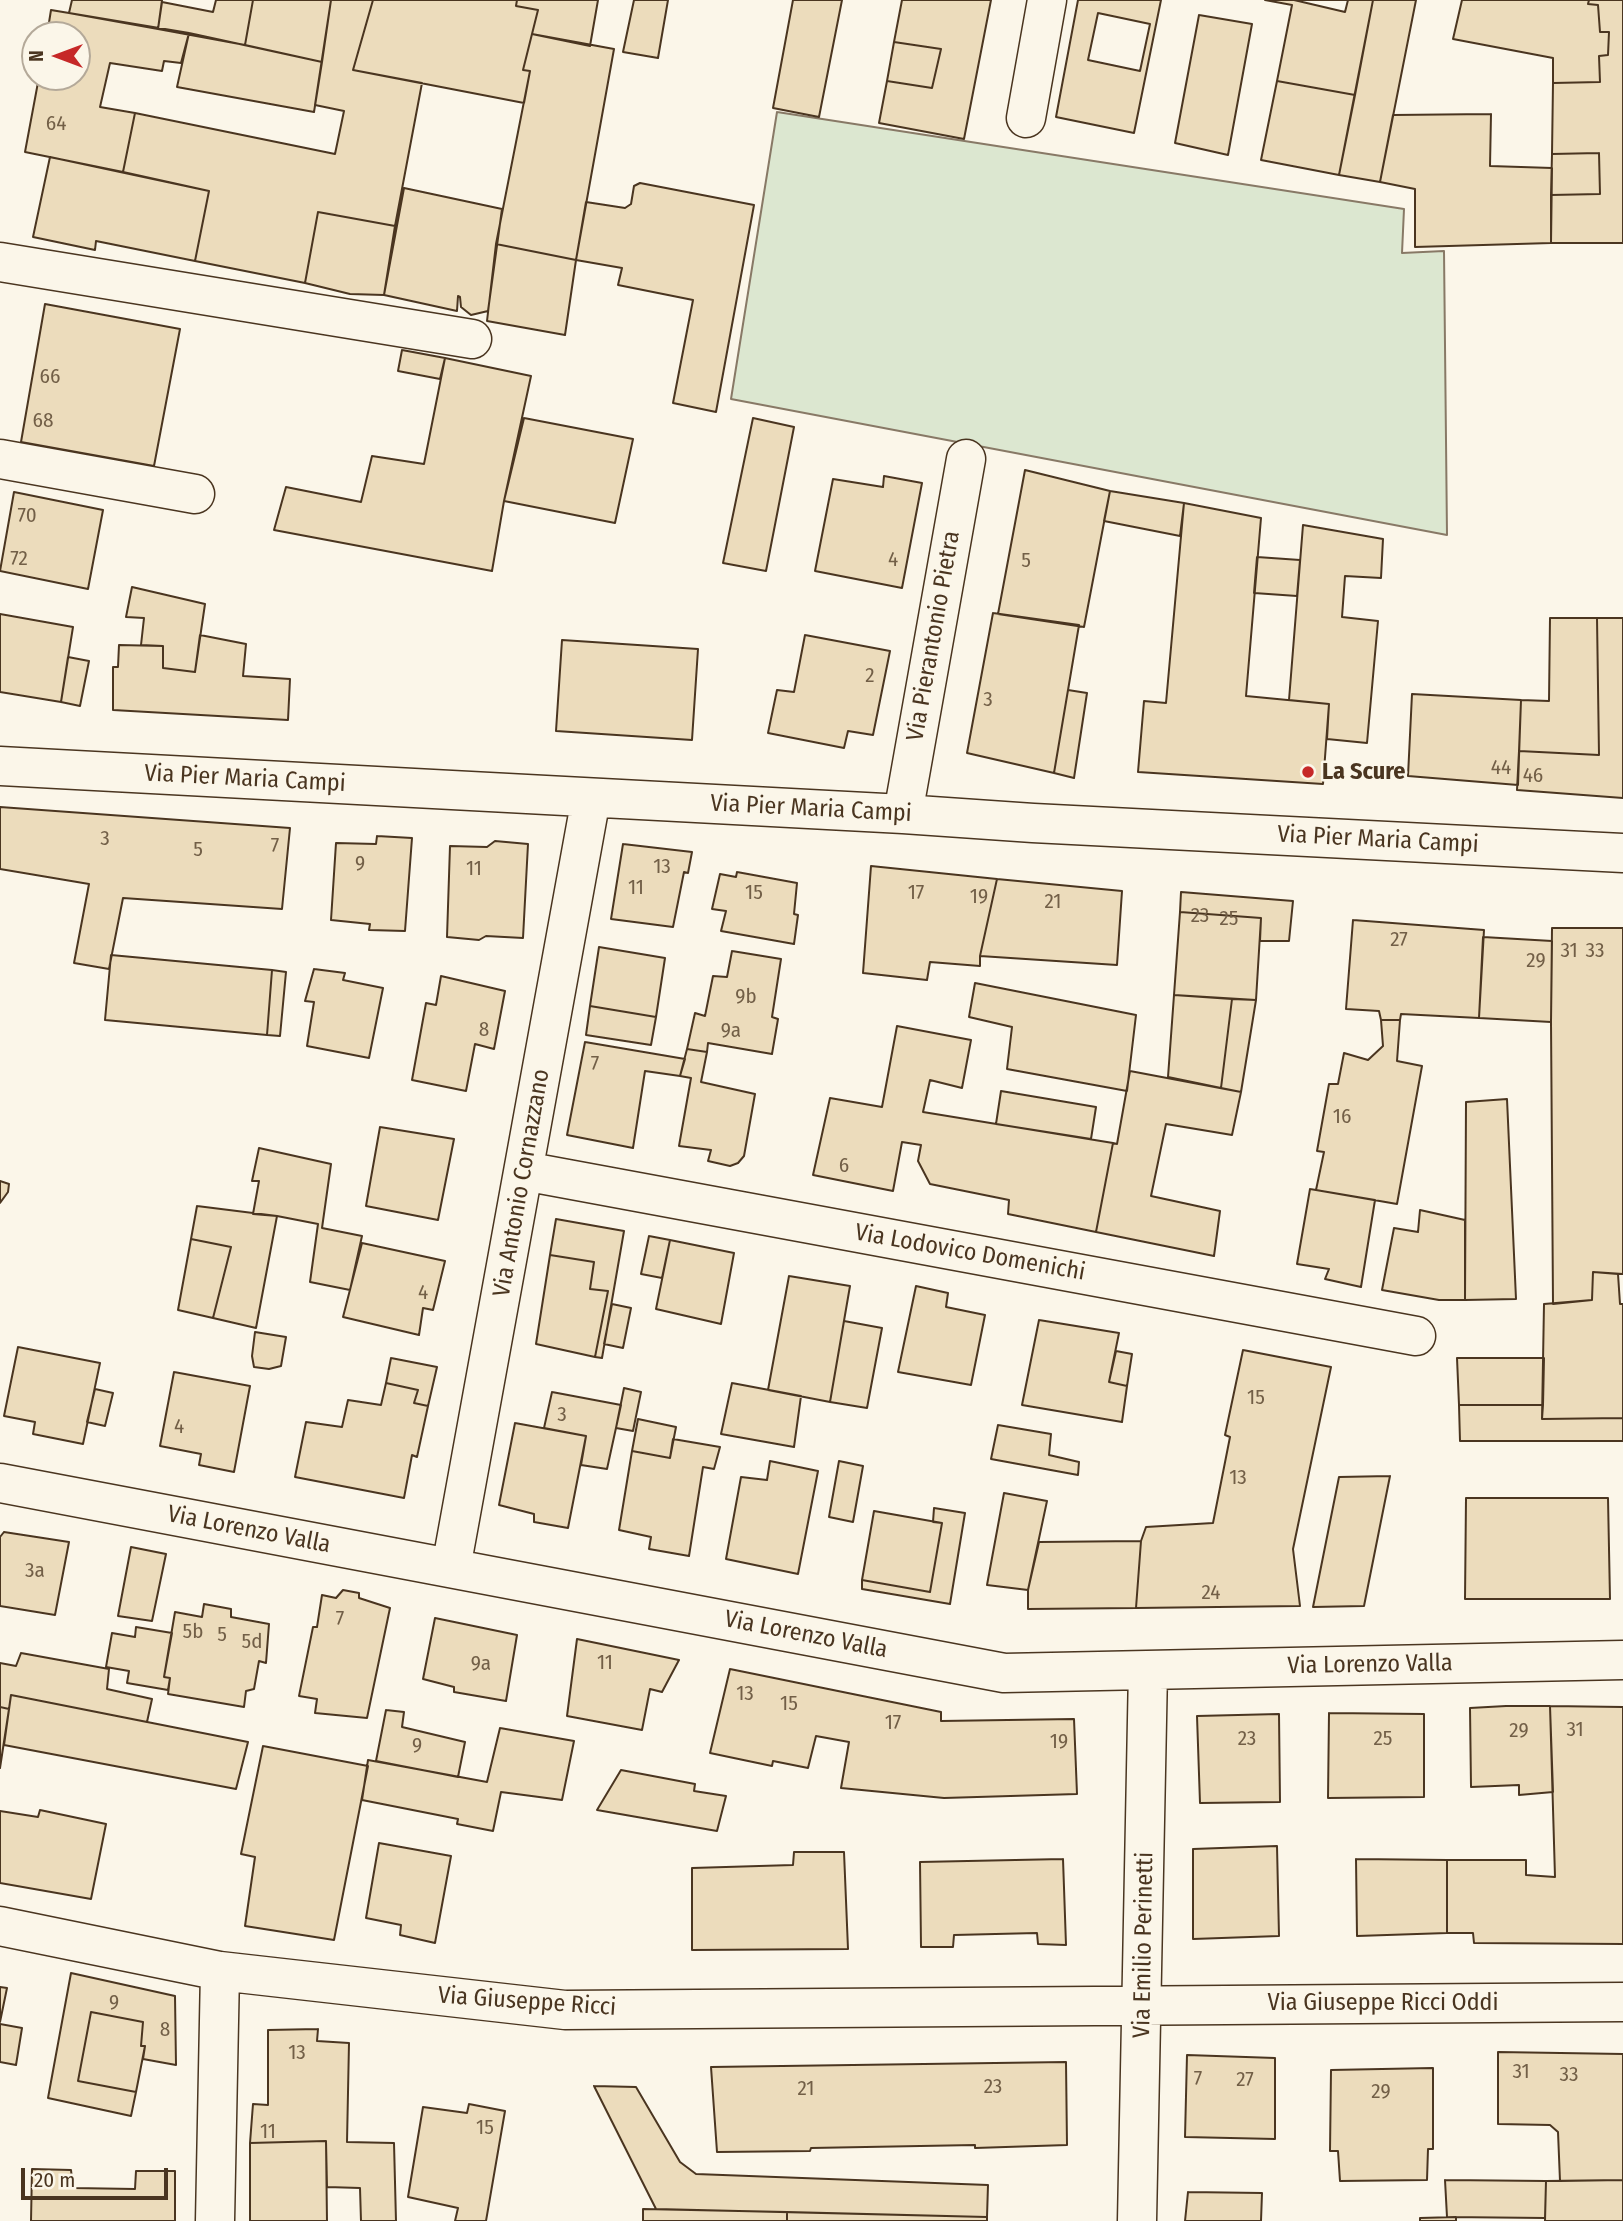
<!DOCTYPE html>
<style>
body{margin:0}
#map{position:relative;width:1623px;height:2221px;overflow:hidden;background:#fbf6e9;font-family:"Fira Sans Condensed",sans-serif}
canvas{display:block}
.north{position:absolute;left:21px;top:21px;width:70px;height:70px;box-sizing:border-box;background:#fbf6e9;border:2px solid #b4a999;border-radius:50%;rotate:270deg;font-size:19px;font-weight:700;line-height:28px;text-align:center;color:#4a3520}
.north::after{content:'';display:block;margin:auto;width:24px;height:32px;background:#c62828;clip-path:polygon(50% 0,100% 100%,50% 72%,0 100%)}
.scale{position:absolute;left:21px;top:2168px;width:147px;height:32px;box-sizing:border-box;border:4px solid #4a3520;border-top:0;padding-left:9px;font-size:21px;line-height:24px;white-space:nowrap;color:#4a3520;-webkit-text-stroke:5px #fbf6e9;paint-order:stroke}
</style>
<div id="map">
<canvas width="1623" height="2221"></canvas>
<div class="north">N</div>
<div class="scale">20 m</div>
</div>
<script>
const context = document.querySelector('canvas').getContext('2d');
context.lineJoin = 'round';
function fillPath(path, color) {
  context.fillStyle = color;
  context.fill(path, 'evenodd');
}
function toPath(rows) {
  const path = new Path2D();
  for (const r of rows) {
    path.moveTo(r[0], r[1]);
    for (let i = 2; i < r.length; i += 2) path.lineTo(r[i], r[i + 1]);
  }
  return path;
}
function stroke(path, color, width, dash) {
  context.strokeStyle = color;
  context.lineWidth = width;
  context.lineCap = dash ? 'butt' : 'round';
  context.setLineDash(dash || []);
  context.stroke(path);
}
function drawText(font, color, halo, rows, align = 'center') {
  context.font = font + ' "Fira Sans Condensed",sans-serif';
  context.lineWidth = 5;
  context.setLineDash([]);
  context.textBaseline = 'middle';
  context.strokeStyle = halo;
  context.fillStyle = color;
  for (const [text, x, y, turn = 0] of rows) {
    context.save();
    context.translate(x, y);
    context.rotate((+turn || 0) * Math.PI / 180);
    context.textAlign = isNaN(turn) ? turn : align;
    if (halo) context.strokeText(text, 0, 0);
    context.fillText(text, 0, 0);
    context.restore();
  }
}
const green = toPath([
 [777,112,1404,209,1402,253,1444,251,1447,535,731,399,777,112]
]);
fillPath(green, '#dce7d0');
stroke(green, '#887966', 2);
const building = toPath([
 [72,0,162,0,158,29,69,13,72,0],
 [216,0,253,0,245,45,158,29,162,2,213,12,216,0],
 [253,0,331,0,322,62,245,45,253,0],
 [331,0,373,0,353,70,422,83,395,226,318,212,305,283,195,261,209,191,123,172,135,113,335,154,344,111,315,105,331,0],
 [373,0,517,0,516,6,538,10,523,70,530,71,524,103,353,70,373,0],
 [517,0,598,0,590,46,532,34,538,10,516,6,517,0],
 [634,0,668,0,658,58,623,52,634,0],
 [793,0,842,0,819,117,773,108,793,0],
 [902,0,991,0,964,139,879,123,887,81,932,88,941,49,894,42,902,0],
 [1078,0,1161,0,1134,133,1056,117,1078,0],
 [1265,0,1373,0,1355,95,1277,81,1292,5,1265,0],
 [1294,0,1348,0,1345,12,1294,0],
 [1373,0,1416,0,1380,182,1339,175,1373,0],
 [1462,0,1589,0,1588,4,1598,5,1600,32,1609,32,1608,55,1599,56,1600,82,1553,83,1553,58,1453,39,1462,0],
 [1589,0,1623,0,1623,243,1551,243,1551,195,1600,194,1599,153,1552,154,1553,83,1600,82,1599,56,1608,55,1609,32,1600,32,1598,5,1588,4,1589,0],
 [51,10,189,33,181,63,164,61,162,71,110,63,100,107,135,113,123,172,25,152,39,77,77,77,77,35,47,35,51,10],
 [1098,13,1150,24,1140,71,1088,60,1098,13],
 [1199,15,1252,24,1228,155,1175,143,1199,15],
 [189,33,322,62,314,112,177,87,189,33],
 [532,34,614,49,576,260,496,244,530,71,523,70,532,34],
 [894,42,941,49,932,88,887,81,894,42],
 [1277,81,1355,95,1339,175,1261,160,1277,81],
 [1491,114,1490,166,1552,168,1551,243,1415,247,1415,189,1380,182,1393,115,1491,114],
 [1599,153,1600,194,1551,195,1552,154,1599,153],
 [50,157,209,191,195,261,96,241,95,250,33,237,50,157],
 [640,183,754,205,716,412,673,403,693,300,618,285,622,268,576,260,586,202,625,208,631,204,634,186,640,183],
 [404,188,502,209,488,311,471,315,461,307,460,297,458,296,457,311,384,295,404,188],
 [318,212,395,226,384,295,350,294,305,283,318,212],
 [496,244,576,260,565,335,487,321,496,244],
 [45,304,180,329,154,466,21,442,45,304],
 [402,350,445,358,440,379,398,371,402,350],
 [445,358,531,376,504,501,492,571,274,530,286,487,361,502,372,456,424,464,445,358],
 [524,418,633,439,615,523,504,501,524,418],
 [753,418,794,427,766,571,723,563,753,418],
 [1025,470,1110,491,1084,627,998,614,1025,470],
 [884,476,922,483,902,588,815,571,833,479,883,487,884,476],
 [1110,491,1184,503,1180,536,1104,521,1110,491],
 [14,492,103,510,88,589,0,571,14,492],
 [1184,503,1261,518,1246,696,1329,704,1323,784,1138,772,1144,701,1166,703,1184,503],
 [1303,525,1383,539,1381,578,1345,576,1342,617,1378,621,1367,743,1327,739,1329,704,1289,700,1303,525],
 [1257,557,1300,560,1297,596,1254,593,1257,557],
 [132,587,205,604,195,672,163,668,163,646,141,645,144,618,126,617,132,587],
 [993,613,1079,625,1054,773,967,753,993,613],
 [0,614,73,627,61,702,0,692,0,614],
 [1550,618,1597,618,1599,755,1519,751,1521,700,1549,701,1550,618],
 [1597,618,1623,618,1623,798,1517,790,1519,751,1599,755,1597,618],
 [200,635,246,644,243,676,290,679,288,720,113,710,113,667,118,667,119,645,163,646,163,668,195,672,200,635],
 [805,635,890,651,873,735,848,731,844,748,768,733,777,690,794,692,805,635],
 [562,640,698,649,692,740,556,731,562,640],
 [68,657,89,661,80,706,61,702,68,657],
 [1068,690,1087,693,1074,778,1054,773,1068,690],
 [1412,694,1521,700,1518,785,1408,776,1412,694],
 [0,807,290,828,282,909,123,898,109,969,74,963,89,884,0,869,0,807],
 [377,836,412,838,405,931,369,930,370,924,331,920,336,843,376,844,377,836],
 [495,841,528,844,523,938,486,936,479,940,447,937,450,846,487,847,495,841],
 [623,844,692,852,688,873,684,872,673,927,611,919,623,844],
 [871,866,997,879,980,956,980,966,930,962,927,980,863,973,871,866],
 [737,872,797,883,794,914,798,915,794,944,721,931,726,911,712,909,720,874,736,877,737,872],
 [997,879,1122,891,1117,965,980,956,997,879],
 [1181,892,1293,901,1289,941,1260,941,1261,918,1180,912,1181,892],
 [1180,912,1261,918,1256,1000,1174,995,1180,912],
 [1353,920,1484,930,1479,1018,1401,1014,1400,1020,1381,1020,1379,1011,1346,1009,1353,920],
 [1552,928,1623,928,1623,1274,1593,1272,1592,1300,1553,1304,1551,1022,1552,928],
 [1483,937,1552,941,1551,1022,1479,1018,1483,937],
 [599,947,665,958,656,1017,590,1006,599,947],
 [732,951,781,959,772,1017,778,1019,772,1054,708,1043,707,1052,687,1049,695,1013,705,1016,713,976,727,977,732,951],
 [111,955,272,970,267,1035,105,1020,111,955],
 [314,969,345,973,343,980,383,988,369,1058,307,1046,314,1002,305,1001,314,969],
 [272,970,286,972,280,1036,267,1035,272,970],
 [441,976,505,991,494,1049,475,1044,466,1091,412,1080,426,1003,436,1005,441,976],
 [975,983,1136,1015,1127,1091,1007,1069,1012,1027,969,1017,975,983],
 [1174,995,1232,999,1221,1088,1168,1077,1174,995],
 [1232,999,1256,1000,1241,1092,1221,1088,1232,999],
 [590,1006,656,1017,651,1045,586,1035,590,1006],
 [1381,1020,1400,1020,1397,1061,1422,1066,1397,1204,1316,1190,1324,1152,1317,1151,1329,1084,1338,1084,1344,1053,1368,1060,1383,1046,1381,1020],
 [897,1026,971,1040,962,1088,930,1080,923,1112,1113,1143,1096,1232,1008,1214,1009,1200,930,1184,918,1161,921,1145,902,1142,893,1191,813,1175,830,1098,882,1107,897,1026],
 [585,1042,685,1059,680,1076,645,1071,633,1148,567,1135,585,1042],
 [687,1049,707,1052,701,1082,755,1094,744,1156,738,1163,730,1166,708,1161,711,1150,679,1146,691,1078,680,1076,687,1049],
 [1130,1071,1241,1092,1232,1135,1166,1124,1151,1196,1220,1211,1214,1256,1096,1232,1113,1143,1117,1144,1130,1071],
 [1001,1091,1096,1107,1091,1139,996,1124,1001,1091],
 [1507,1099,1516,1299,1465,1300,1466,1102,1507,1099],
 [380,1127,454,1139,438,1220,366,1206,380,1127],
 [259,1148,331,1164,322,1228,362,1236,350,1290,310,1282,318,1224,277,1216,253,1214,259,1181,252,1181,259,1148],
 [0,1181,9,1184,8,1192,0,1203,0,1181],
 [1310,1189,1375,1200,1361,1287,1325,1279,1329,1269,1297,1264,1310,1189],
 [197,1206,277,1216,256,1328,213,1318,231,1247,191,1239,197,1206],
 [1420,1210,1465,1220,1465,1300,1439,1300,1382,1290,1394,1228,1418,1232,1420,1210],
 [556,1219,624,1231,602,1358,595,1357,608,1291,590,1289,594,1262,550,1255,556,1219],
 [649,1236,670,1240,662,1278,641,1274,649,1236],
 [191,1239,231,1247,213,1318,178,1310,191,1239],
 [670,1240,734,1253,721,1324,656,1309,670,1240],
 [362,1243,445,1261,433,1310,423,1308,419,1335,343,1317,362,1243],
 [550,1255,594,1262,590,1289,608,1291,595,1357,536,1344,550,1255],
 [1593,1272,1618,1274,1620,1304,1623,1304,1623,1418,1542,1419,1544,1304,1592,1300,1593,1272],
 [789,1276,850,1286,830,1402,768,1390,789,1276],
 [916,1286,948,1293,946,1307,985,1315,971,1385,898,1372,916,1286],
 [612,1304,631,1308,623,1348,604,1344,612,1304],
 [1039,1320,1119,1333,1109,1382,1127,1386,1122,1422,1022,1405,1039,1320],
 [844,1321,882,1328,867,1408,830,1402,844,1321],
 [255,1332,286,1337,281,1366,269,1369,254,1367,252,1356,255,1332],
 [18,1347,100,1363,83,1444,33,1434,35,1422,4,1416,18,1347],
 [1243,1350,1331,1367,1293,1549,1300,1606,1136,1608,1141,1541,1146,1527,1213,1523,1230,1437,1225,1435,1243,1350],
 [1116,1351,1132,1354,1127,1386,1109,1382,1116,1351],
 [391,1358,437,1367,428,1406,414,1403,418,1390,386,1383,391,1358],
 [1457,1358,1544,1358,1543,1405,1459,1405,1457,1358],
 [174,1372,250,1386,234,1472,199,1465,201,1454,160,1446,174,1372],
 [386,1383,418,1390,414,1403,428,1406,417,1457,412,1455,404,1498,295,1477,306,1422,342,1427,348,1400,381,1405,386,1383],
 [732,1383,801,1396,794,1447,721,1434,732,1383],
 [624,1388,641,1392,633,1431,616,1428,624,1388],
 [95,1389,113,1393,105,1426,87,1422,95,1389],
 [552,1392,621,1405,607,1469,581,1465,586,1436,544,1428,552,1392],
 [1459,1405,1543,1405,1542,1419,1623,1418,1623,1441,1460,1441,1459,1405],
 [638,1419,676,1427,670,1458,632,1451,638,1419],
 [515,1423,586,1436,568,1528,534,1522,534,1514,499,1505,515,1423],
 [998,1425,1051,1434,1049,1455,1079,1462,1078,1475,991,1459,998,1425],
 [673,1439,720,1447,714,1469,703,1467,689,1556,649,1549,651,1537,619,1530,632,1451,670,1458,673,1439],
 [770,1461,818,1471,798,1574,726,1559,741,1477,767,1480,770,1461],
 [839,1461,863,1466,853,1522,829,1517,839,1461],
 [1390,1476,1364,1606,1313,1607,1339,1477,1390,1476],
 [1004,1493,1047,1501,1028,1590,987,1585,1004,1493],
 [1466,1498,1608,1498,1610,1599,1465,1599,1466,1498],
 [934,1508,965,1513,950,1604,862,1589,862,1580,930,1592,942,1523,933,1522,934,1508],
 [874,1511,942,1523,930,1592,862,1580,874,1511],
 [4,1532,69,1542,55,1615,0,1606,0,1537,4,1532],
 [1141,1541,1136,1608,1028,1609,1028,1590,1039,1542,1141,1541],
 [131,1547,166,1554,152,1621,118,1616,131,1547],
 [343,1590,359,1593,359,1598,390,1608,367,1718,315,1713,317,1699,299,1696,313,1627,317,1627,322,1595,336,1598,343,1590],
 [204,1604,231,1609,231,1617,269,1624,266,1663,259,1661,254,1689,246,1691,244,1707,168,1694,170,1678,164,1677,175,1612,202,1617,204,1604],
 [435,1618,517,1635,506,1701,454,1692,454,1687,423,1679,435,1618],
 [136,1627,172,1633,164,1677,170,1678,168,1690,127,1683,129,1671,106,1667,112,1633,135,1637,136,1627],
 [577,1639,679,1660,662,1692,650,1689,642,1730,567,1716,577,1639],
 [21,1653,109,1669,107,1689,152,1699,147,1722,11,1695,9,1709,0,1707,0,1663,16,1666,21,1653],
 [730,1669,941,1712,941,1721,1074,1719,1077,1794,944,1798,841,1788,849,1742,816,1736,808,1768,773,1761,772,1766,710,1753,730,1669],
 [11,1695,248,1742,236,1789,4,1745,11,1695],
 [1506,1706,1550,1706,1553,1792,1519,1795,1519,1785,1471,1787,1470,1708,1506,1706],
 [1550,1706,1623,1707,1623,1944,1474,1943,1473,1933,1447,1933,1447,1860,1526,1860,1526,1875,1555,1877,1550,1706],
 [0,1707,9,1709,0,1768,0,1707],
 [386,1710,404,1712,402,1727,465,1742,458,1777,376,1761,386,1710],
 [1329,1713,1424,1714,1424,1797,1328,1798,1329,1713],
 [1279,1714,1280,1802,1200,1803,1197,1716,1279,1714],
 [500,1728,574,1741,562,1800,501,1792,493,1831,457,1824,458,1819,362,1800,368,1760,487,1782,500,1728],
 [263,1746,368,1766,334,1940,245,1926,255,1857,241,1854,263,1746],
 [621,1770,695,1784,694,1791,726,1796,717,1831,597,1810,621,1770],
 [40,1810,106,1824,91,1899,0,1883,0,1811,38,1817,40,1810],
 [379,1843,451,1856,435,1943,400,1935,401,1925,366,1918,379,1843],
 [1277,1846,1279,1936,1193,1939,1193,1849,1277,1846],
 [794,1852,844,1852,848,1949,692,1950,692,1868,793,1865,794,1852],
 [1063,1859,1066,1945,1038,1944,1037,1933,954,1935,953,1947,921,1947,920,1862,1063,1859],
 [1356,1859,1447,1860,1447,1933,1357,1936,1356,1859],
 [71,1973,175,1996,176,2065,143,2059,145,2046,141,2046,143,2022,91,2012,78,2081,136,2092,131,2116,48,2098,71,1973],
 [0,1987,7,1988,0,2022,0,1987],
 [91,2012,143,2022,141,2046,145,2046,136,2092,78,2081,91,2012],
 [0,2024,22,2028,16,2065,0,2062,0,2024],
 [318,2029,317,2041,349,2043,347,2142,394,2143,396,2221,361,2221,360,2188,327,2187,326,2141,250,2143,253,2104,268,2105,268,2030,318,2029],
 [1498,2052,1623,2054,1623,2180,1560,2181,1558,2132,1550,2125,1498,2124,1498,2052],
 [1187,2055,1275,2058,1275,2139,1185,2137,1187,2055],
 [1066,2062,1067,2145,975,2148,975,2145,811,2148,810,2151,717,2152,711,2067,1066,2062],
 [1433,2068,1433,2149,1428,2149,1427,2180,1340,2181,1338,2151,1330,2151,1331,2070,1433,2068],
 [594,2086,636,2087,680,2162,696,2174,988,2185,987,2217,656,2209,594,2086],
 [469,2104,505,2111,486,2221,455,2221,458,2208,408,2197,423,2107,467,2113,469,2104],
 [326,2141,327,2221,250,2221,250,2143,326,2141],
 [32,2169,71,2170,73,2188,135,2189,136,2171,175,2171,175,2221,31,2221,32,2169],
 [1445,2180,1546,2181,1545,2218,1447,2217,1445,2180],
 [1623,2180,1623,2221,1545,2221,1546,2181,1623,2180],
 [1188,2192,1262,2193,1261,2221,1185,2221,1188,2192],
 [643,2209,787,2212,787,2221,643,2221,643,2209],
 [787,2212,987,2217,987,2221,787,2221,787,2212],
 [1456,2217,1456,2221,1420,2221,1420,2218,1456,2217]
]);
fillPath(building, '#ecdcbc');
stroke(building, '#4a3520', 2);
const minor = toPath([
 [1026,118,1047,0],
 [0,262,472,339],
 [0,459,195,494],
 [0,766,903,814,1033,823,1623,853],
 [903,814,966,459],
 [524,1171,1416,1336],
 [0,1483,1004,1673,1623,1660],
 [451,1568,591,798],
 [0,1926,220,1971,565,2010,1623,2002],
 [215,2221,220,1971],
 [1137,2221,1148,1670]
]);
stroke(minor, '#4a3520', 41);
stroke(minor, '#fbf6e9', 38);
for (const [x, y, r, color] of [
 [1308,772,7,"#c62828"]
]) {
  const dot = new Path2D();
  dot.arc(x, y, r, 0, 2 * Math.PI);
  context.fillStyle = color;
  context.fill(dot);
  stroke(dot, '#fbf6e9', 2.5);
}
drawText('21px', '#725f47', null, [
 ["64",56,124],
 ["66",50,377],
 ["68",43,421],
 ["70",27,516],
 ["72",19,559],
 ["4",893,560],
 ["5",1026,561],
 ["2",870,676],
 ["3",988,700],
 ["44",1501,768],
 ["46",1533,776],
 ["3",105,839],
 ["7",275,846],
 ["5",198,850],
 ["9",360,864],
 ["13",662,867],
 ["11",474,869],
 ["11",636,888],
 ["15",754,893],
 ["17",916,893],
 ["19",979,897],
 ["21",1053,902],
 ["23",1200,916],
 ["25",1229,919],
 ["27",1399,940],
 ["31",1569,951],
 ["33",1595,951],
 ["29",1536,961],
 ["9b",746,997],
 ["8",484,1030],
 ["9a",731,1031],
 ["7",595,1064],
 ["16",1342,1117],
 ["6",844,1166],
 ["4",423,1293],
 ["15",1256,1398],
 ["3",562,1415],
 ["4",179,1427],
 ["13",1238,1478],
 ["3a",35,1571],
 ["24",1211,1593],
 ["7",340,1619],
 ["5b",193,1632],
 ["5",222,1635],
 ["5d",252,1642],
 ["11",605,1663],
 ["9a",481,1664],
 ["13",745,1694],
 ["15",789,1704],
 ["17",893,1723],
 ["31",1575,1730],
 ["29",1519,1731],
 ["23",1247,1739],
 ["25",1383,1739],
 ["19",1059,1742],
 ["9",417,1746],
 ["9",114,2003],
 ["8",165,2030],
 ["13",297,2053],
 ["31",1521,2072],
 ["33",1569,2075],
 ["7",1198,2079],
 ["27",1245,2080],
 ["23",993,2087],
 ["21",806,2089],
 ["29",1381,2092],
 ["15",485,2128],
 ["11",268,2132]
]);
drawText('24px', '#4a3520', '#fbf6e9', [
 ["Via Pierantonio Pietra",934,636,-80],
 ["Via Pier Maria Campi",245,779,3],
 ["Via Pier Maria Campi",811,809,3],
 ["Via Pier Maria Campi",1378,840,3],
 ["Via Antonio Cornazzano",522,1183,-80],
 ["Via Lodovico Domenichi",970,1253,10],
 ["Via Lorenzo Valla",249,1530,11],
 ["Via Lorenzo Valla",806,1635,11],
 ["Via Lorenzo Valla",1370,1665,-1],
 ["Via Emilio Perinetti",1144,1945,-89],
 ["Via Giuseppe Ricci",527,2002,4],
 ["Via Giuseppe Ricci Oddi",1383,2003]
]);
drawText('bold 24px', '#4a3520', '#fbf6e9', [
 ["La Scure",1322,772]
], 'left');
</script>
